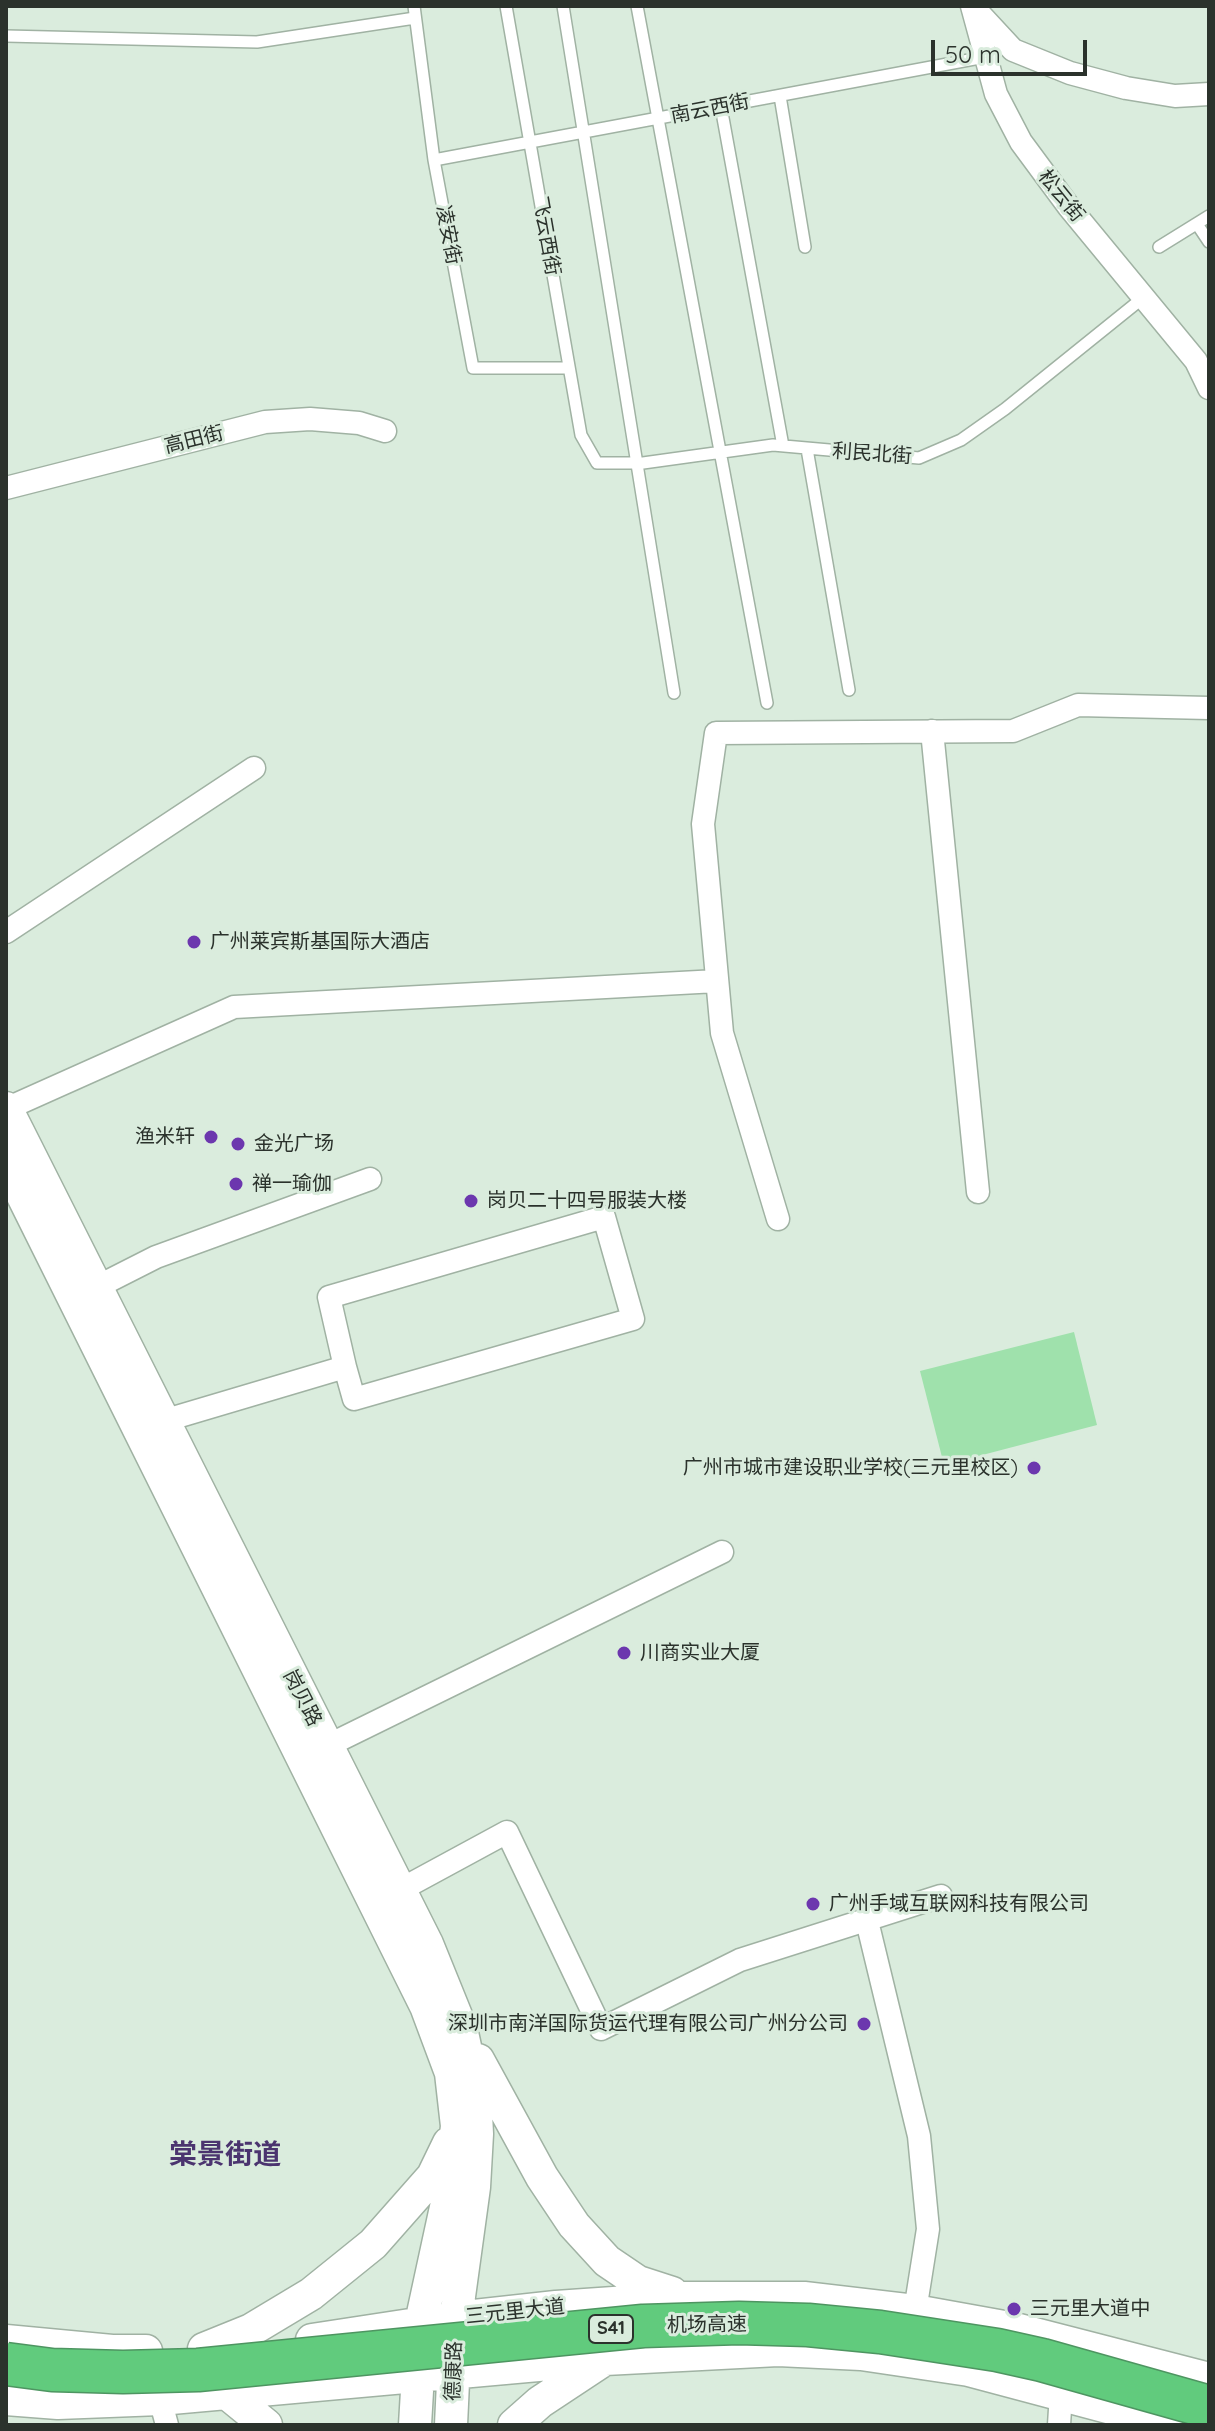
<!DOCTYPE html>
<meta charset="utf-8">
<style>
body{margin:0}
#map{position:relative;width:1215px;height:2431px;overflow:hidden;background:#daecdd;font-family:Quicksand,sans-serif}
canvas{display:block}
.frame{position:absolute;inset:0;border:8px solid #2b322c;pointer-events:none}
.scale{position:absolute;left:931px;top:40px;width:156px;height:36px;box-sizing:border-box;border:4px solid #2b322c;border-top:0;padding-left:10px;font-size:24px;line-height:28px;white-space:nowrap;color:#2b322c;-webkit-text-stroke:6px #daecdd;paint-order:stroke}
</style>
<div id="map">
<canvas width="1215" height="2431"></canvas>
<div class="frame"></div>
<div class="scale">50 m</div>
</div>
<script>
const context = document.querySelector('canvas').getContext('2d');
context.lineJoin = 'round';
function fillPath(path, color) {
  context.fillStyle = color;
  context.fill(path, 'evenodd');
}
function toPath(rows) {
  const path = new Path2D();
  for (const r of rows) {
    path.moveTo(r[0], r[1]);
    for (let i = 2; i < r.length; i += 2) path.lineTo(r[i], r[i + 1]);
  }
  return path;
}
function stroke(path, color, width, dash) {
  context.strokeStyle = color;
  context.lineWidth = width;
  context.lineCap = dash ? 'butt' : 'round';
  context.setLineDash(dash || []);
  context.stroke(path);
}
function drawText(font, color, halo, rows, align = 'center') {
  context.font = font + ' Quicksand,"Noto Sans SC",sans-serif';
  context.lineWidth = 6;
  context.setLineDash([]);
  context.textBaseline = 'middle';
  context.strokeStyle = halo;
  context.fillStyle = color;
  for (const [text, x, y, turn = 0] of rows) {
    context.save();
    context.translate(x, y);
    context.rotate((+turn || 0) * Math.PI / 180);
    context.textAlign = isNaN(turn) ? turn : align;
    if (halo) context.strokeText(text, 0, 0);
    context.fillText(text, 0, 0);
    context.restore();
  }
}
fillPath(toPath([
 [1074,1332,1097,1425,944,1465,920,1371]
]), '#9fe1ac');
const service = toPath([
 [414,6,434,160,473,368,569,368],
 [506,6,581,435,597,463,643,463,773,445,919,458,961,440,1005,409,1144,297],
 [563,6,674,693],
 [637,6,767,703],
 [6,36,257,42,415,18],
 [780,96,805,247],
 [721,107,783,446],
 [434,160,985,57],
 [1197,224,1209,242],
 [1159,247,1209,216],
 [807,449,849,690]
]);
const minor = toPath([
 [972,6,996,94,1021,142,1069,207,1196,361,1209,388],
 [975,9,1013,50,1070,73,1126,88,1175,96,1209,94],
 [6,488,265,422,310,419,359,423,385,431],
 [932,731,978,1192],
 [6,932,254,768],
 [6,1109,234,1007,717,981],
 [778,1219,722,1033,703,824,716,733,1013,731,1078,705,1209,708],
 [85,1293,156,1257,370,1179],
 [163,1421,345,1367,329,1297,604,1217,633,1319,354,1399,345,1367],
 [327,1746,722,1552],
 [400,1890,507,1832,601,2029,740,1960,941,1896],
 [867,1921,919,2136,928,2229,915,2311],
 [160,2399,167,2425],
 [1059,2425,1061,2393]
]);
const secondary = toPath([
 [6,1108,427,1944,461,2028,475,2093,477,2134,474,2187,456,2318,451,2425],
 [6,1162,426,2006,451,2073,457,2126,450,2189,421,2323,415,2425],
 [478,2060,542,2177,574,2225,607,2261,638,2282,672,2293],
 [312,2340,456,2318,556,2307,686,2298,804,2298,915,2311,1015,2329,1209,2379],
 [6,2341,112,2351,146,2351],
 [204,2349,251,2330,311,2294,373,2244,433,2176,449,2143],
 [228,2394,266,2425],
 [6,2399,58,2403,160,2399,605,2359,778,2350,861,2354,969,2370,1175,2425],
 [514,2425,540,2402,602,2361]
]);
stroke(service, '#a0b2a3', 14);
stroke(minor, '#a0b2a3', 25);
stroke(secondary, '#a0b2a3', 35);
stroke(service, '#fff', 11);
stroke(minor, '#fff', 22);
stroke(secondary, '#fff', 32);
const motorwayBridge = toPath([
 [6,2364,52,2370,123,2372,198,2370,643,2326,739,2323,808,2325,880,2332,997,2350,1042,2360,1209,2407]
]);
stroke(motorwayBridge, '#4e9561', 45, []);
stroke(motorwayBridge, '#61cb7d', 42);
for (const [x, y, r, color] of [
 [194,942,8,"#6c37ae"],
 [211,1137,8,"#6c37ae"],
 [238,1144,8,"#6c37ae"],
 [236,1184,8,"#6c37ae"],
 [471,1201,8,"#6c37ae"],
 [1034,1468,8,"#6c37ae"],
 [624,1653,8,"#6c37ae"],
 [813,1904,8,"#6c37ae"],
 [864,2024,8,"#6c37ae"],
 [1014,2309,8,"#6c37ae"]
]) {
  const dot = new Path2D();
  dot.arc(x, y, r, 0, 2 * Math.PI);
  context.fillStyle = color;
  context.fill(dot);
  stroke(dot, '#daecdd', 3);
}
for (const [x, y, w] of [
 [611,2329,44]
]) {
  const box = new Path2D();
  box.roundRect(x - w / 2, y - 14, w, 28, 6);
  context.fillStyle = '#daecdd';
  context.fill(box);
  stroke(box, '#2b322c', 2);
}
drawText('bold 18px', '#2b322c', null, [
 ["S41",611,2329]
]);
drawText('20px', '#2b322c', '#daecdd', [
 ["南云西街",710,109,-11],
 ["松云街",1061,196,51],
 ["凌安街",448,235,79],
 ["飞云西街",546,236,80],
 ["高田街",194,440,-14],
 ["利民北街",872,454,4],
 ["岗贝路",302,1698,63],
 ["三元里大道",515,2312,-6],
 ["机场高速",707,2325,-1],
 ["德康路",454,2371,-88]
]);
drawText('20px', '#2b322c', '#daecdd', [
 ["广州莱宾斯基国际大酒店",210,942],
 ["渔米轩",195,1137,"right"],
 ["金光广场",254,1144],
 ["禅一瑜伽",252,1184],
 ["岗贝二十四号服装大楼",487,1201],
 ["广州市城市建设职业学校(三元里校区)",1018,1468,"right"],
 ["川商实业大厦",640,1653],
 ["广州手域互联网科技有限公司",829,1904],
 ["深圳市南洋国际货运代理有限公司广州分公司",848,2024,"right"],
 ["三元里大道中",1030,2309]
], 'left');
drawText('bold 28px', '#4b346f', '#daecdd', [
 ["棠景街道",225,2156]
]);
</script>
